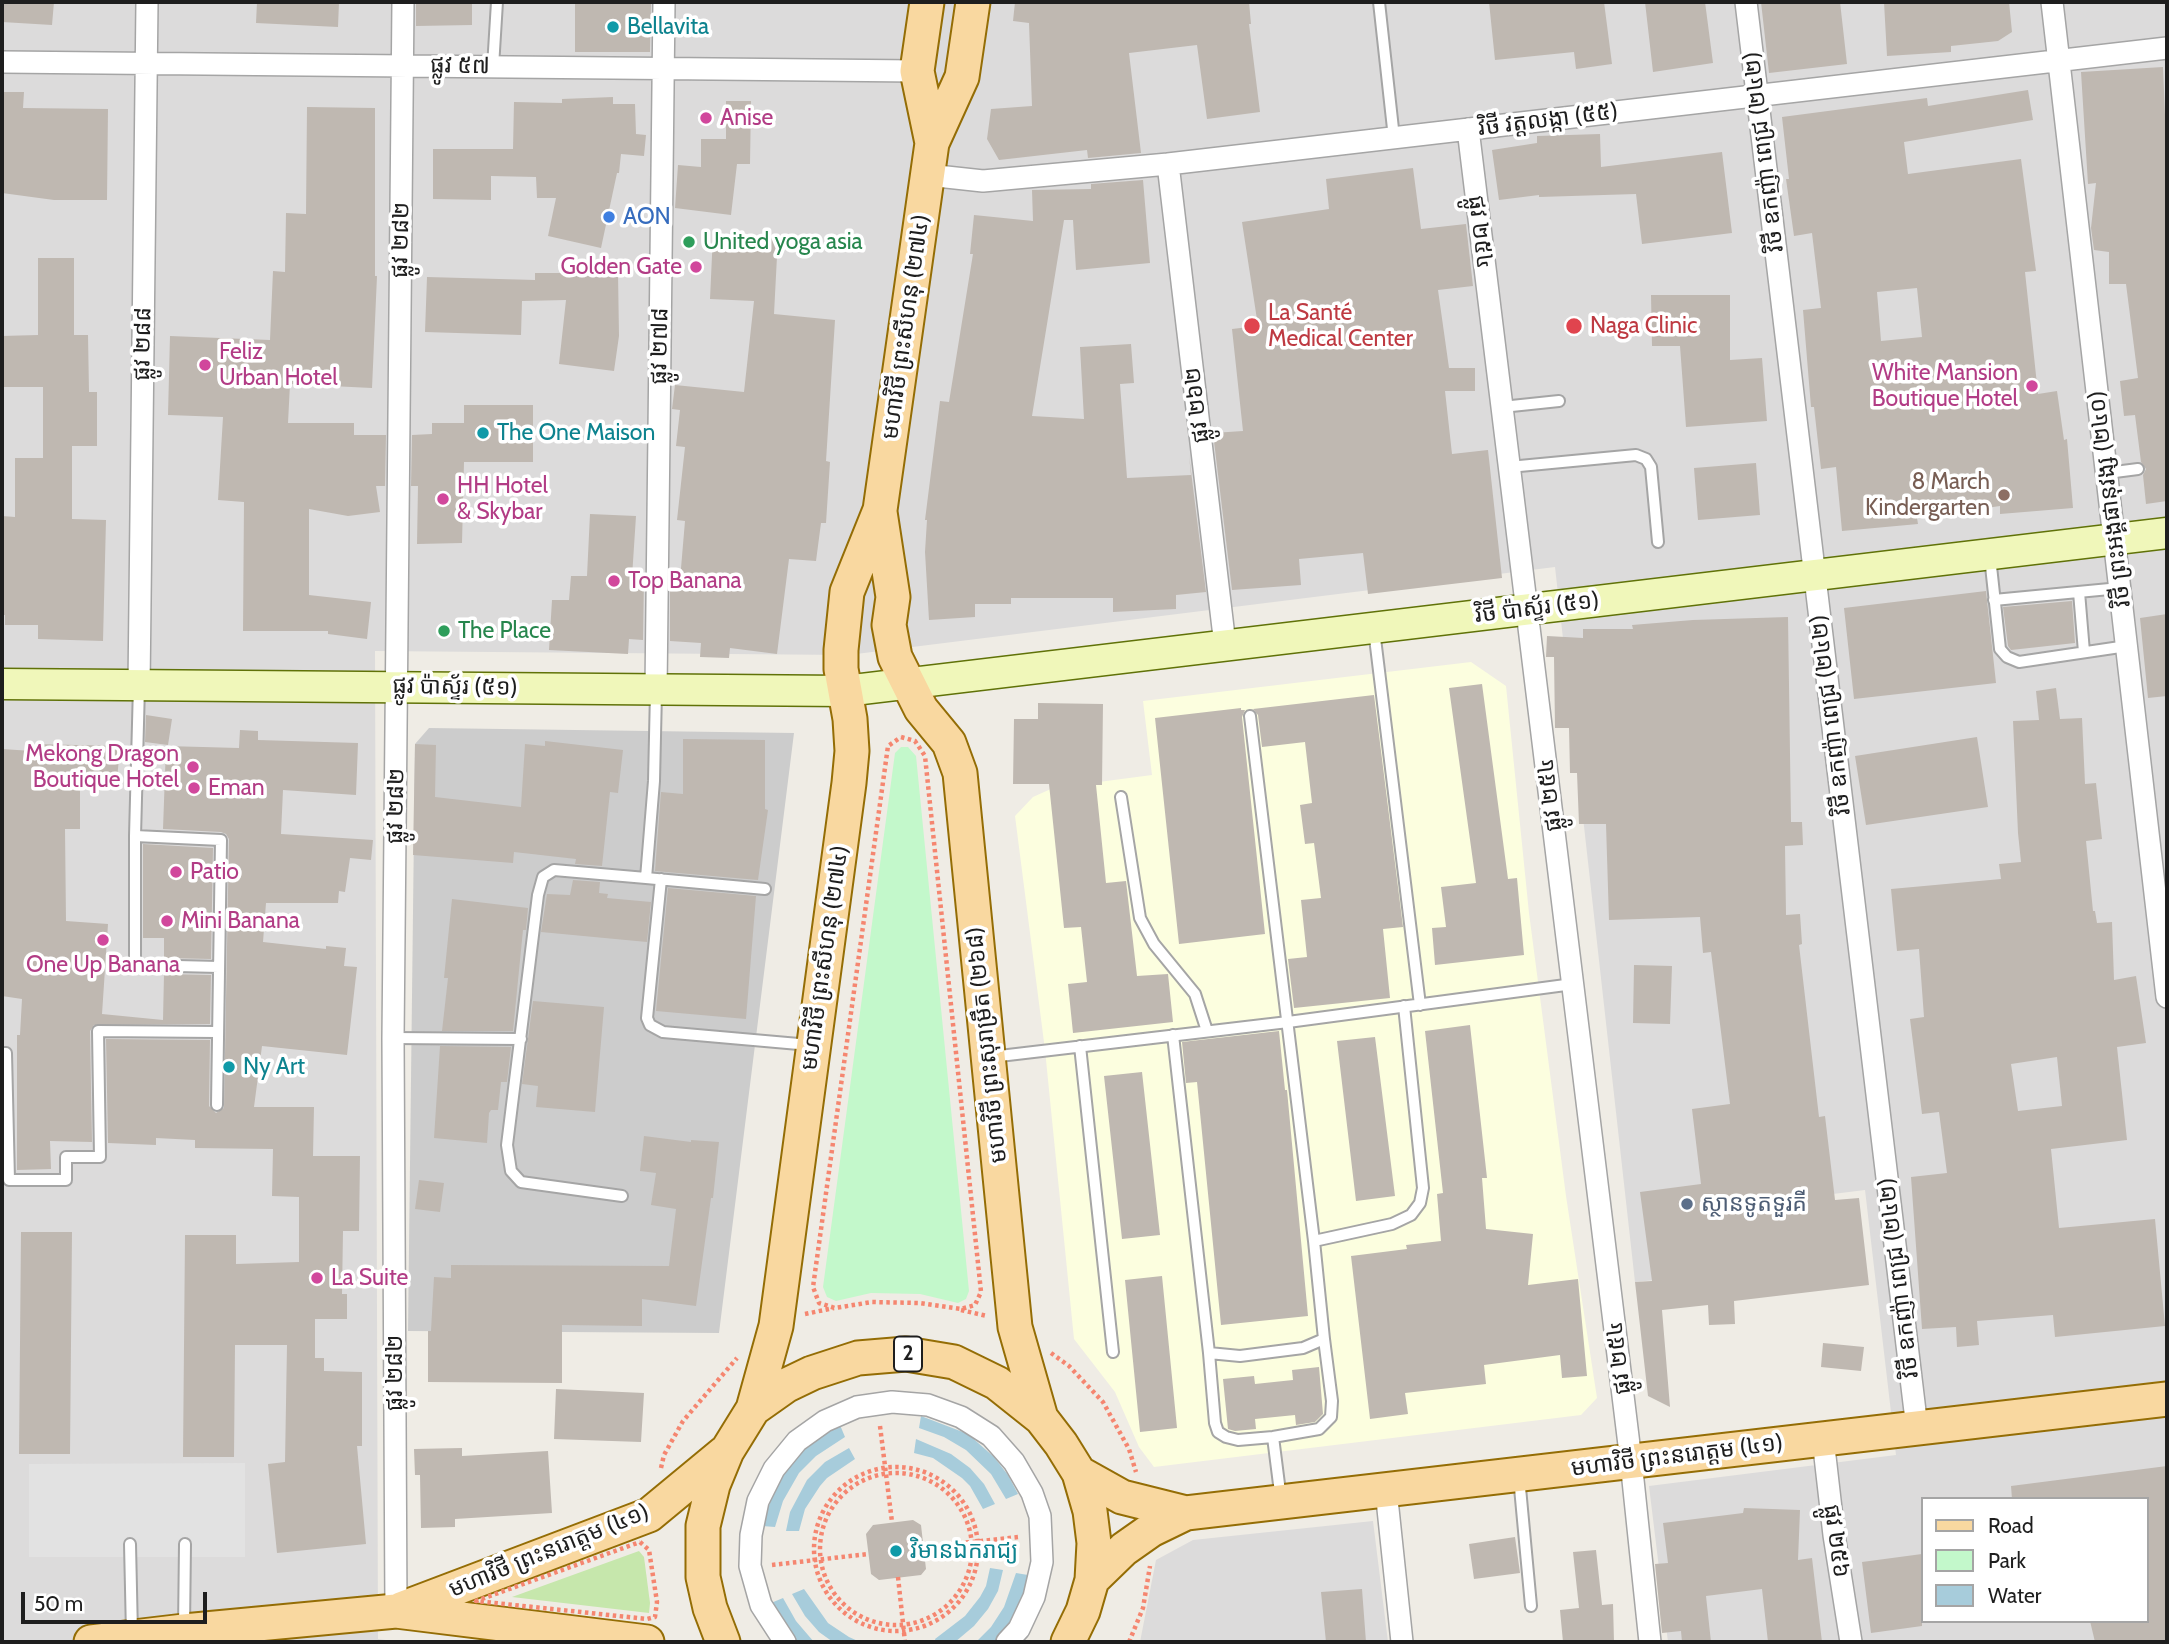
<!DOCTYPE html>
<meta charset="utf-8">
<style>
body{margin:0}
#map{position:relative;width:2169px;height:1644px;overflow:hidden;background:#efece5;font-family:Cabin,sans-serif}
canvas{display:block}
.frame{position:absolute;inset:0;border:4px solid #1e1e1e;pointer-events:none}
.legend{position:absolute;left:1921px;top:1497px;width:228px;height:126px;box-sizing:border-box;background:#fff;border:2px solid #a5a5a5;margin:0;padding:9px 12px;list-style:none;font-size:21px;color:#1e1e1e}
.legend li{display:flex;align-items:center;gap:14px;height:35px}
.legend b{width:35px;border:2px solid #a5a5a5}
.scale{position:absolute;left:21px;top:1592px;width:186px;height:32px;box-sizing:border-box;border:4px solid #1e1e1e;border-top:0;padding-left:9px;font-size:21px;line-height:24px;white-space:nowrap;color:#1e1e1e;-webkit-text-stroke:5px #fff;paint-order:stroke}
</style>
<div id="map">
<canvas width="2169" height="1644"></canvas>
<div class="frame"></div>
<ul class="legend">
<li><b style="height:9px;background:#f9d8a0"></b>Road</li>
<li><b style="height:19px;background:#c3f8cb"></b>Park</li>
<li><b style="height:19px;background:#a7ccdb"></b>Water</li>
</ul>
<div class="scale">50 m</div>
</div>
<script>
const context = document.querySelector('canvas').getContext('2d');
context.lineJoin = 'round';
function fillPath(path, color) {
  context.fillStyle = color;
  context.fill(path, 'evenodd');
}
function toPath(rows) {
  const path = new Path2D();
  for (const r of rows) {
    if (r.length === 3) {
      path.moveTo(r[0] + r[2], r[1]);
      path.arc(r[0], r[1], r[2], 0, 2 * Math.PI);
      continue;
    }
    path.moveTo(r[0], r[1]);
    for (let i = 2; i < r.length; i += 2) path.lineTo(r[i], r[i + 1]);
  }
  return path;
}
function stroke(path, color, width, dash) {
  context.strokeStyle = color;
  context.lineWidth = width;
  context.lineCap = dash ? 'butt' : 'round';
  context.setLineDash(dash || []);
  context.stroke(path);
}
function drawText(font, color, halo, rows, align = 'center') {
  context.font = font + ' Cabin,"Noto Sans Khmer",sans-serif';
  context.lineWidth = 7;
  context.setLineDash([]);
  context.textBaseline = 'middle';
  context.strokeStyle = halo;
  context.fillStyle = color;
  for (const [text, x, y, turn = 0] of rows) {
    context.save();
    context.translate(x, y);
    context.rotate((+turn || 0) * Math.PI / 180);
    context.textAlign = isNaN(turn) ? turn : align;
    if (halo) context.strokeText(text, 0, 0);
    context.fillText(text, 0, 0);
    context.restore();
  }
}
fillPath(toPath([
 [2,2,2167,2,2167,1642,1668,1642,1649,1486,1896,1455,1865,1190,1744,1205,1750,1271,1635,1282,1555,567,848,655,375,651,378,1639,401,1642,2,1642],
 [1922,1499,2146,1499,2146,1621,1922,1621],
 [1373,1521,1388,1642,1140,1642,1156,1560,1193,1540]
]), '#dcdbdb');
fillPath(toPath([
 [1471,662,1506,686,1529,913,1566,1196,1597,1398,1581,1415,1154,1467,1139,1447,1115,1392,1074,1339,1045,1050,1015,816,1033,797,1053,788,1152,775,1143,701]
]), '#fcfedf');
fillPath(toPath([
 [429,728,794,733,719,1333,408,1331,415,744]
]), '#ccc');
fillPath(toPath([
 [639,1551,644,1557,650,1603,649,1613,512,1597]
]), '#c6e7ac');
fillPath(toPath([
 [901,747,908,747,916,756,969,1291,966,1299,958,1303,920,1294,871,1293,836,1301,827,1297,823,1287,895,753]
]), '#c3f8cb');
fillPath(toPath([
 [245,1463,245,1557,29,1557,29,1464]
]), '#e2e2e2');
fillPath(toPath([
 [921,1416,968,1434,994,1457,1008,1475,1018,1494,1006,1499,991,1474,966,1450,944,1437,919,1428],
 [840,1425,845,1437,816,1456,799,1473,783,1501,775,1527,762,1526,777,1482,802,1451,821,1435],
 [916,1439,951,1454,970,1468,984,1484,995,1504,983,1509,970,1486,962,1478,933,1458,914,1453],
 [849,1448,855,1459,827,1478,820,1486,805,1509,799,1531,786,1531,790,1512,807,1480,825,1462],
 [990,1568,1003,1570,998,1591,988,1609,974,1626,955,1642,936,1642,935,1639,965,1616,980,1597,986,1586],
 [1016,1573,1028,1575,1026,1589,1022,1602,1005,1633,997,1642,976,1642,991,1627,1004,1607],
 [804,1589,828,1623,849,1637,860,1642,833,1642,819,1632,805,1616,792,1594],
 [783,1598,796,1621,814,1642,795,1642,771,1603]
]), '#a7ccdb');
fillPath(toPath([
 [2,2,54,2,52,25,2,22],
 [257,2,339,2,338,27,256,23],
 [416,2,472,2,472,25,416,26],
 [575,2,651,2,650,52,575,52],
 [1015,2,1249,2,1251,24,1249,24,1260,112,1207,119,1197,45,1129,53,1141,153,1088,158,1087,150,999,160,987,139,991,109,1032,106,1029,23,1013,21],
 [1489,2,1604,2,1612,64,1576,69,1574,52,1495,60],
 [1645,2,1705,2,1713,63,1653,72],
 [1761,2,1840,2,1847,64,1769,73],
 [1884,2,2009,2,2012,32,1998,41,1951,46,1951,52,1887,56],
 [2163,67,2165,115,2167,114,2167,501,2146,504,2143,475,2146,469,2141,462,2135,415,2124,416,2120,381,2138,378,2126,284,2109,284,2109,252,2094,250,2091,228,2096,183,2088,184,2081,72],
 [2028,90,2033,120,1904,142,1908,174,2021,159,2036,271,2025,272,2038,394,2057,391,2064,440,2067,439,2073,508,2000,514,2000,506,1917,518,1918,524,1842,531,1836,467,1821,469,1814,407,1811,407,1803,310,1821,308,1812,233,1794,236,1786,179,1789,179,1782,117,1927,98,1928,106],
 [1917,288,1922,337,1881,341,1877,292],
 [2,92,24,92,23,108,108,109,107,200,54,200,2,193],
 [613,97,613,104,635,104,636,134,646,135,644,156,621,154,619,173,617,173,601,248,548,236,556,198,537,198,536,177,491,176,491,200,433,199,433,149,513,149,514,102,562,103,562,99],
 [726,101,751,101,750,164,737,164,731,215,675,208,678,165,701,167,701,139,726,139],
 [307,107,375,108,375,276,377,276,372,388,290,384,288,423,354,423,354,435,386,435,385,486,376,486,380,512,348,516,309,509,309,595,371,602,367,639,328,634,328,631,243,631,244,502,218,500,223,417,168,415,170,336,270,340,273,271,285,272,286,213,306,214],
 [1600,134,1601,167,1722,152,1732,233,1642,244,1636,194,1539,197,1539,195,1499,200,1492,150,1537,143,1537,136],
 [1413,168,1421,229,1466,224,1473,286,1438,290,1449,368,1475,368,1475,391,1445,391,1452,454,1488,450,1502,578,1368,594,1363,553,1299,559,1301,585,1232,590,1213,433,1243,431,1232,329,1258,326,1242,222,1329,209,1326,179],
 [1143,180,1150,263,1076,270,1073,220,1064,220,1032,416,1084,419,1080,347,1131,344,1134,383,1120,384,1127,478,1191,475,1189,455,1206,592,1176,595,1176,609,1113,612,1113,598,1011,598,1011,604,975,604,975,617,929,620,925,552,927,520,925,520,940,401,949,402,973,254,970,254,974,215,1033,221,1032,190,1091,189,1091,184],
 [713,234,778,237,774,314,835,320,826,461,830,462,826,523,821,523,816,561,789,559,777,654,730,648,729,658,700,657,701,643,670,641,670,579,680,580,685,521,677,520,685,447,676,446,680,410,672,409,675,385,744,392,754,301,710,299],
 [38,258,74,258,74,335,88,335,89,392,97,392,97,446,72,446,72,519,106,520,103,641,38,639,38,625,5,625,5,615,2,615,2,516,15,517,15,458,43,458,43,387,2,387,2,336,38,335],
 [535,273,618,273,619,336,614,371,559,364,566,300,522,301,521,335,425,332,427,277,535,280],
 [1651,295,1730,295,1730,360,1762,358,1767,421,1686,427,1680,346,1652,346],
 [464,405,533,405,533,462,464,462,462,543,417,544,418,486,411,486,412,435,432,434,432,423,464,423],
 [1756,463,1760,515,1698,520,1694,468],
 [590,514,636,516,632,577,644,578,643,640,629,639,628,654,549,650,552,600,569,600,571,576,587,576],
 [1986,591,1996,683,1854,699,1844,608],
 [2072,601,2075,643,2011,650,2008,646,2003,607],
 [2167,614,2167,696,2148,698,2140,618],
 [1788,617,1791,822,1802,822,1803,845,1785,846,1786,915,1800,914,1802,944,1799,945,1819,1117,1825,1116,1835,1200,1859,1198,1869,1285,1734,1301,1735,1324,1709,1325,1708,1305,1662,1310,1670,1407,1648,1396,1635,1282,1652,1281,1640,1192,1701,1184,1692,1109,1730,1104,1711,952,1703,953,1700,917,1609,920,1606,824,1579,824,1577,773,1570,773,1569,728,1555,728,1554,657,1546,657,1547,636,1583,638,1583,629,1633,629,1632,625,1693,620],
 [1482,684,1508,879,1517,878,1524,955,1435,965,1432,928,1446,927,1441,887,1476,883,1449,688],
 [2056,688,2060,719,2082,718,2085,784,2096,783,2102,839,2086,841,2093,911,2095,911,2097,923,2112,922,2114,980,2136,976,2146,1043,2117,1047,2127,1140,2051,1149,2059,1228,2155,1219,2165,1326,2055,1337,2053,1315,1977,1321,1979,1345,1957,1347,1956,1327,1922,1329,1911,1177,1947,1173,1939,1112,1922,1114,1910,1019,1924,1017,1919,949,1897,951,1891,889,2001,879,1999,864,2021,862,2018,833,2013,721,2039,720,2036,691],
 [2057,1057,2062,1106,2018,1111,2011,1064],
 [1374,695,1403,927,1383,929,1390,998,1294,1008,1288,959,1307,957,1301,900,1321,898,1314,843,1305,844,1300,805,1312,803,1305,742,1262,747,1258,715,1253,709],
 [1038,703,1103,704,1102,785,1096,785,1106,883,1126,881,1137,976,1168,974,1173,1022,1073,1033,1068,984,1087,982,1081,927,1064,928,1049,784,1013,784,1014,719,1038,719],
 [1241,708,1241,710,1245,710,1242,717,1265,934,1179,944,1155,718],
 [146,715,172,719,168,745,145,742],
 [240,730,258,731,258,740,358,743,356,795,283,790,281,834,373,840,371,860,350,858,345,892,339,891,338,903,266,903,263,942,326,949,326,946,346,948,344,966,357,967,347,1055,262,1046,254,1107,314,1107,313,1156,360,1156,359,1231,343,1231,342,1294,347,1294,347,1319,315,1319,315,1358,324,1358,324,1371,362,1372,362,1446,357,1446,366,1544,277,1553,268,1464,285,1462,287,1345,235,1345,234,1457,183,1457,185,1235,236,1235,236,1264,299,1262,299,1197,272,1196,273,1149,195,1148,195,1140,156,1138,156,1145,108,1143,106,1039,210,1040,209,1106,216,1113,224,1108,229,839,226,834,221,832,163,829,166,746,239,748],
 [1977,737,1988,807,1866,825,1855,756],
 [683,739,765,740,765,809,768,810,758,880,655,871,661,792,683,794],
 [545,741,623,750,618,793,610,792,602,866,575,864,576,859,514,852,513,863,413,855,415,744,436,745,435,797,521,807,525,744,545,746],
 [32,744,120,746,117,780,80,776,80,829,65,829,66,921,108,924,102,1014,163,1020,164,974,211,975,210,1024,94,1025,90,1031,92,1142,50,1141,51,1169,17,1170,17,1035,20,1035,22,999,2,996,2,749,32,751],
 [143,844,213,848,211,959,164,958,164,938,143,938],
 [573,880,600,882,599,893,608,894,607,898,651,902,647,942,541,932,547,894,570,895],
 [668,888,756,896,746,1019,656,1011],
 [452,899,528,908,526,930,523,930,513,1031,442,1031,448,978,444,978],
 [1634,965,1672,966,1670,1024,1633,1023],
 [533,1001,604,1007,595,1112,536,1107,538,1086,522,1084],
 [1470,1025,1487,1178,1482,1178,1486,1229,1533,1234,1528,1285,1578,1279,1587,1376,1562,1378,1560,1355,1484,1365,1486,1384,1405,1393,1408,1414,1370,1419,1351,1256,1407,1249,1406,1245,1441,1241,1437,1194,1443,1193,1425,1031],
 [1279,1031,1285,1090,1287,1090,1308,1316,1221,1325,1197,1082,1186,1083,1182,1042],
 [1375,1037,1395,1196,1356,1201,1337,1041],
 [440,1046,511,1047,507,1082,501,1082,498,1110,491,1110,489,1113,487,1143,434,1138],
 [1142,1072,1160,1235,1122,1239,1104,1076],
 [644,1136,691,1142,691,1140,719,1142,713,1198,711,1198,696,1306,642,1299,642,1326,562,1325,562,1383,428,1382,428,1331,431,1331,434,1277,451,1278,451,1265,669,1266,676,1209,651,1205,656,1173,640,1171],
 [419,1180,444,1183,440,1212,415,1209],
 [21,1232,72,1232,70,1454,19,1454],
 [1162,1276,1177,1428,1140,1432,1125,1280],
 [1823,1343,1864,1347,1861,1371,1821,1367],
 [1319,1367,1323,1414,1315,1422,1296,1425,1295,1415,1255,1419,1256,1429,1235,1431,1228,1429,1223,1379,1254,1376,1255,1384,1293,1380,1292,1370],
 [556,1389,644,1393,641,1442,554,1439],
 [462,1448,462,1456,548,1451,552,1513,455,1519,455,1527,421,1528,420,1475,415,1475,414,1449],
 [2167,1466,2167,1642,2095,1642,2090,1621,2146,1621,2146,1499,2012,1499,2011,1486],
 [1744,1508,1800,1510,1798,1560,1812,1558,1822,1642,1768,1642,1762,1589,1706,1596,1711,1642,1682,1642,1681,1631,1662,1633,1655,1564,1668,1563,1663,1523,1743,1513],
 [913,1520,921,1525,926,1569,921,1575,879,1580,871,1574,866,1534,873,1525],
 [1515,1537,1520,1573,1474,1579,1469,1544],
 [1596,1550,1602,1605,1613,1604,1614,1642,1563,1642,1560,1610,1579,1608,1573,1552],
 [1922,1554,1922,1626,1871,1633,1862,1562],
 [1362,1589,1366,1642,1326,1642,1321,1592]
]), '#bfb8b1');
const lane = toPath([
 [1379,2,1394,138],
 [493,67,497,2],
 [1502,407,1559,401],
 [1509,467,1636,455,1646,459,1651,467,1658,542],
 [2107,473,2138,469],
 [1990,557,2000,649,2007,657,2019,662,2127,646],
 [2079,592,2084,652],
 [1994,600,2120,588],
 [1374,630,1420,1005],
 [139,686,135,836,135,965,219,967],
 [656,692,654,781,646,878,765,889],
 [1121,797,1140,918,1154,944,1195,994,1207,1031],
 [135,836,221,840,217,1105],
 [661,879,647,1018,650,1025,663,1032,810,1045],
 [1173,1035,1209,1353,1240,1356,1303,1348,1324,1339,1314,1241,1250,716],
 [393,1038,521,1039],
 [1080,1046,1113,1352],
 [2,1053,6,1053,9,1180,66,1180,66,1157,100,1157,98,1031,217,1032],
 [991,1057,1288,1022,1573,984],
 [622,1196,521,1182,511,1171,507,1145,538,895,543,877,554,870,646,878],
 [1314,1241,1392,1224,1411,1215,1420,1203,1423,1188,1404,1006],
 [1209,1353,1215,1423,1218,1432,1226,1437,1238,1440,1273,1437,1319,1429,1331,1417,1332,1401,1324,1339],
 [1273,1437,1281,1500],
 [1519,1477,1531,1606],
 [130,1544,132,1634],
 [184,1628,185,1544]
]);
const street = toPath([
 [1746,2,1917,1428],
 [2052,2,2167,997],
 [2,62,917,71],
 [1468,129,1631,1461,1650,1642],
 [1168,164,1225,645],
 [928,175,983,181,1168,164,2167,48],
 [139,686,147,2],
 [656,690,664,2],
 [1823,1439,1834,1535,1851,1642],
 [1386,1490,1402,1642],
 [396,1611,393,1038,403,2],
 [785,1642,761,1605,750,1566,751,1535,758,1501,774,1469,797,1441,825,1421,857,1407,892,1402,928,1405,961,1417,991,1436,1014,1462,1032,1493,1040,1516,1042,1562,1034,1597,1019,1629,1007,1642]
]);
const secondary = toPath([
 [2,684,845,691,2167,533]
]);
const primary = toPath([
 [927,2,917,71,932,143],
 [880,512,893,597,889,625,895,657,921,709,949,743,960,773,1015,1327,1041,1418],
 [753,1409,776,1326,849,783,852,751,850,719,841,669,841,650,847,592,880,510,932,143,962,77,973,2],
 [1079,1473,1122,1497,1186,1513,2167,1399],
 [1092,1580,1124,1549,1151,1530,1186,1513],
 [401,1609,649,1515,724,1453],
 [91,1642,184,1631,396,1611,647,1642],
 [723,1642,710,1608,703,1577,703,1526,713,1485,727,1451,753,1409,787,1385,812,1373,858,1358,906,1354,954,1362,997,1383,1041,1418,1061,1444,1079,1473,1090,1511,1094,1543,1092,1580,1083,1611,1068,1642]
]);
stroke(lane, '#a5a5a5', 14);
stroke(street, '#a5a5a5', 24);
stroke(secondary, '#607208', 33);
stroke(primary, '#946d05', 37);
stroke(toPath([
 [901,737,915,741,925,756,981,1292,975,1305,961,1309,919,1303,872,1302,835,1308,819,1303,813,1287,888,746,901,737],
 [961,1310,987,1316],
 [805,1314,834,1308],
 [1051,1353,1069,1366,1103,1402,1129,1449,1136,1472],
 [880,1426,892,1522],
 [896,1549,82],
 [661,1468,664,1455,683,1421,737,1358],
 [896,1549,76],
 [640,1542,649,1550,657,1602,655,1617,647,1619,476,1601,640,1542],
 [924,1547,1019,1537],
 [772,1565,868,1554],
 [898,1577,905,1642],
 [1129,1642,1143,1608,1150,1566]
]), '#f58670', 4.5, [3.5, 3.5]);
stroke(lane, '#fff', 10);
stroke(street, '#fff', 21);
stroke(secondary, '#f0f7ba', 30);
stroke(primary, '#f9d8a0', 33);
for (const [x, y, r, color] of [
 [613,27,7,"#0f9aa8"],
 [706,118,7,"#d1479c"],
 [609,217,7,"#3f7fe0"],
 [689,242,7,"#2e9e5b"],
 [696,267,7,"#d1479c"],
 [1252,326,9,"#e0444e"],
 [1574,326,9,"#e0444e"],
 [205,365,7,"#d1479c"],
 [2032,386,7,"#d1479c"],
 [483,433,7,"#0f9aa8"],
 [2004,495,7,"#8d6e63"],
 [443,499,7,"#d1479c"],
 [614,581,7,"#d1479c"],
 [444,631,7,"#2e9e5b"],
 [193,767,7,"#d1479c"],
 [194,788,7,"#d1479c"],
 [176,872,7,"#d1479c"],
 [167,921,7,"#d1479c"],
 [103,940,7,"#d1479c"],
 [229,1067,7,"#0f9aa8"],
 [1687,1204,7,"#5c6f8a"],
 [317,1278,7,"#d1479c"],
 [896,1551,7,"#0f9aa8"]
]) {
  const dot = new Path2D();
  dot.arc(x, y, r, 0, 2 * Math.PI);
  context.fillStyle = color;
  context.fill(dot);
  stroke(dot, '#fff', 2.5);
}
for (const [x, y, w] of [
 [908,1354,28]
]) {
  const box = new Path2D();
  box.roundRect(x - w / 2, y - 17.5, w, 35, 5);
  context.fillStyle = '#fff';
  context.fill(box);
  stroke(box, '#1e1e1e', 2);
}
drawText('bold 21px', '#1e1e1e', null, [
 ["2",908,1354]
]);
drawText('23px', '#0d838f', '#fff', [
 ["Bellavita",627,27],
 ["The One Maison",497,433],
 ["Ny Art",243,1067],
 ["វិមានឯករាជ្យ",910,1551]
], 'left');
drawText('23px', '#1e1e1e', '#fff', [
 ["ផ្លូវ ៥៧",460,66,1],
 ["វិថី វត្តលង្កា (៥៥)",1548,120,-7],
 ["វិថី ឧកញ៉ា ពេជ្រ (២៤២)",1764,152,-97],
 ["ផ្លូវ ២៥៤",1480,232,83],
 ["ផ្លូវ ២៨២",401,240,-89],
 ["មហាវិថី ព្រះសីហនុ (២៧៤)",906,327,-82],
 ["ផ្លូវ ២៨៨",143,344,-89],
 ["ផ្លូវ ២៧៨",660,346,-89],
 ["ផ្លូវ ២៦២",1197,405,-97],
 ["វិថី ព្រះអង្គផានុវង្ស (២៤០)",2110,499,-97],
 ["វិថី ប៉ាស្ទ័រ (៥១)",1537,608,-7],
 ["ផ្លូវ ប៉ាស្ទ័រ (៥១)",455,687,1],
 ["វិថី ឧកញ៉ា ពេជ្រ (២៤២)",1831,715,-97],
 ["ផ្លូវ ២៥៤",1550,795,-97],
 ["ផ្លូវ ២៨២",396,806,-89],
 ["មហាវិថី ព្រះសីហនុ (២៧៤)",825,958,-82],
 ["មហាវិថី ព្រះសុរាម្រឹត (២៦៨)",987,1045,-96],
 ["វិថី ឧកញ៉ា ពេជ្រ (២៤២)",1899,1278,-97],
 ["ផ្លូវ ២៥៤",1619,1358,-97],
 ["ផ្លូវ ២៨២",395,1373,-90],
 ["មហាវិថី ព្រះនរោត្តម (៤១)",1677,1456,-7],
 ["ផ្លូវ ២៥៦",1836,1541,82],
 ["មហាវិថី ព្រះនរោត្តម (៤១)",549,1551,-22]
]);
drawText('23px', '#b23c85', '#fff', [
 ["Anise",720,118],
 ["Golden Gate",682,267,"right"],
 ["Feliz",219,352],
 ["Urban Hotel",219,378],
 ["White Mansion",2018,373,"right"],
 ["Boutique Hotel",2018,399,"right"],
 ["HH Hotel",457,486],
 ["& Skybar",457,512],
 ["Top Banana",628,581],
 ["Mekong Dragon",179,754,"right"],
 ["Boutique Hotel",179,780,"right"],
 ["Eman",208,788],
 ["Patio",190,872],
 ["Mini Banana",181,921],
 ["One Up Banana",103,965,"center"],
 ["La Suite",331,1278]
], 'left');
drawText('23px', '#366cbe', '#fff', [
 ["AON",623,217]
], 'left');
drawText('23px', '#27864d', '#fff', [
 ["United yoga asia",703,242],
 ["The Place",458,631]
], 'left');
drawText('23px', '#be3a42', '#fff', [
 ["La Santé",1268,313],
 ["Medical Center",1268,339],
 ["Naga Clinic",1590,326]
], 'left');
drawText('23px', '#785e54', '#fff', [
 ["8 March",1990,482],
 ["Kindergarten",1990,508]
], 'right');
drawText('23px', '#4e5e75', '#fff', [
 ["ស្ថានទូតទួរគី",1701,1204]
], 'left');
</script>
